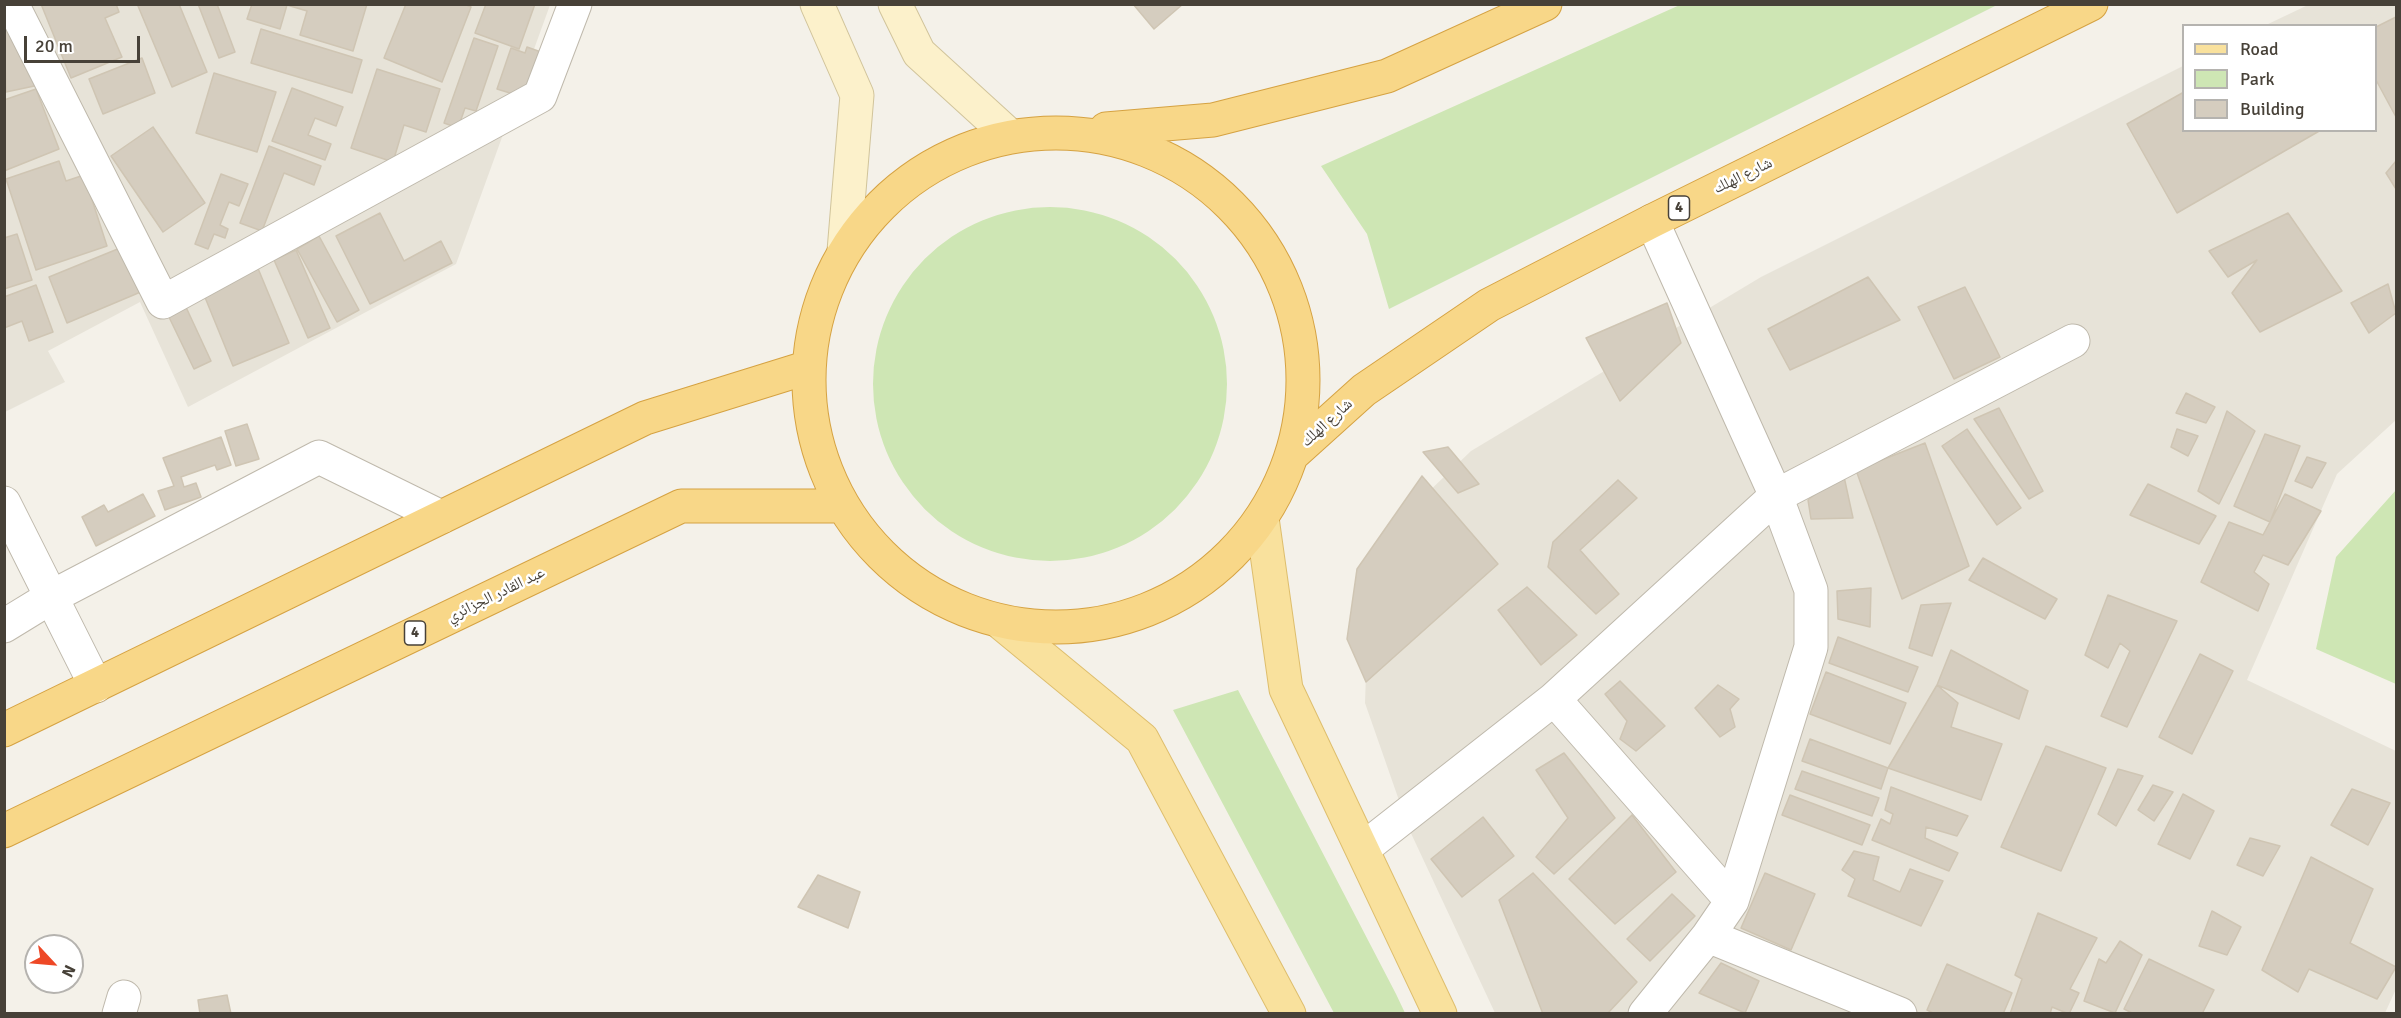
<!DOCTYPE html>
<meta charset="utf-8">
<style>
body{margin:0}
#map{position:relative;width:2401px;height:1018px;overflow:hidden;background:#f4f1e9;font-family:Signika,sans-serif}
canvas{display:block}
.frame{position:absolute;inset:0;border:6px solid #474138;pointer-events:none}
.legend{position:absolute;left:2182px;top:24px;width:195px;height:108px;box-sizing:border-box;background:#fff;border:2px solid #b5b3af;margin:0;padding:8px 10px;list-style:none;font-size:18px;color:#474138}
.legend li{display:flex;align-items:center;gap:12px;height:30px}
.legend b{width:30px;border:2px solid #b5b3af}
.north{position:absolute;left:24px;top:934px;width:60px;height:60px;box-sizing:border-box;background:#fff;border:2px solid #b5b3af;border-radius:50%;rotate:116deg;font-size:16px;font-weight:700;line-height:24px;text-align:center;color:#474138}
.north::after{content:'';display:block;margin:auto;width:21px;height:27px;background:#ee4826;clip-path:polygon(50% 0,100% 100%,50% 72%,0 100%)}
.scale{position:absolute;left:24px;top:36px;width:116px;height:27px;box-sizing:border-box;border:3px solid #474138;border-top:0;padding-left:8px;font-size:18px;line-height:21px;white-space:nowrap;color:#474138;-webkit-text-stroke:4px #fff;paint-order:stroke}
</style>
<div id="map">
<canvas width="2401" height="1018"></canvas>
<div class="frame"></div>
<ul class="legend">
<li><b style="height:8px;background:#f9e19d"></b>Road</li>
<li><b style="height:16px;background:#cee6b4"></b>Park</li>
<li><b style="height:16px;background:#d5cdbf"></b>Building</li>
</ul>
<div class="north">N</div>
<div class="scale">20 m</div>
</div>
<script>
const context = document.querySelector('canvas').getContext('2d');
context.lineJoin = 'round';
function fillPath(path, color) {
  context.fillStyle = color;
  context.fill(path, 'evenodd');
}
function toPath(rows) {
  const path = new Path2D();
  for (const r of rows) {
    if (r.length === 3) {
      path.moveTo(r[0] + r[2], r[1]);
      path.arc(r[0], r[1], r[2], 0, 2 * Math.PI);
      continue;
    }
    path.moveTo(r[0], r[1]);
    for (let i = 2; i < r.length; i += 2) path.lineTo(r[i], r[i + 1]);
  }
  return path;
}
function stroke(path, color, width, dash) {
  context.strokeStyle = color;
  context.lineWidth = width;
  context.lineCap = dash ? 'butt' : 'round';
  context.setLineDash(dash || []);
  context.stroke(path);
}
function drawText(font, color, halo, rows, align = 'center') {
  context.font = font + ' Signika,"Noto Naskh Arabic",sans-serif';
  context.lineWidth = 5;
  context.setLineDash([]);
  context.textBaseline = 'middle';
  context.strokeStyle = halo;
  context.fillStyle = color;
  for (const [text, x, y, turn = 0] of rows) {
    context.save();
    context.translate(x, y);
    context.rotate((+turn || 0) * Math.PI / 180);
    context.textAlign = isNaN(turn) ? turn : align;
    if (halo) context.strokeText(text, 0, 0);
    context.fillText(text, 0, 0);
    context.restore();
  }
}
fillPath(toPath([
 [5,5,550,5,456,264,188,407,140,302,48,351,65,382,5,412],
 [2308,5,2396,5,2396,420,2337,474,2247,680,2396,751,2396,989,2385,1013,1495,1013,1409,829,1365,703,1369,586,1421,499,1471,451,1761,277,2183,66,2184,130,2376,130,2376,26,2266,25]
]), '#e7e3d8');
fillPath(toPath([
 [1682,4,1997,5,1389,309,1367,234,1321,166],
 [1050,384,177],
 [2396,490,2396,684,2316,649,2336,557],
 [1238,690,1396,994,1405,1013,1334,1013,1173,710]
]), '#cee6b4');
const building = toPath([
 [41,4,116,4,119,12,105,18,122,57,71,78,41,4],
 [142,4,179,4,207,72,172,87,138,6,142,4],
 [198,4,217,4,235,52,219,58,198,4],
 [252,4,367,4,353,51,300,35,307,11,287,5,280,29,247,19,252,4],
 [406,4,464,4,471,7,442,82,384,58,406,4],
 [486,4,535,4,519,49,475,33,486,4],
 [1133,4,1183,4,1154,29,1133,4],
 [2396,17,2396,117,2376,80,2376,27,2396,17],
 [15,27,39,85,6,92,4,29,15,27],
 [261,29,362,60,352,93,251,63,261,29],
 [474,38,498,46,476,111,465,108,458,128,444,123,474,38],
 [527,47,541,52,526,98,497,89,511,48,525,53,527,47],
 [142,58,155,93,103,114,89,79,142,58],
 [377,69,440,89,426,132,404,125,393,162,351,148,377,69],
 [214,73,276,92,257,152,196,133,214,73],
 [292,88,343,107,336,126,315,118,308,135,331,144,325,160,272,141,292,88],
 [36,89,59,149,4,171,4,100,36,89],
 [2184,92,2184,130,2321,130,2177,213,2127,124,2184,92],
 [153,127,205,203,163,232,111,156,153,127],
 [269,146,321,166,314,185,284,173,262,231,240,223,269,146],
 [59,161,66,181,84,175,107,246,36,270,6,179,59,161],
 [2396,161,2396,189,2386,173,2396,161],
 [221,174,248,184,239,206,229,202,220,225,228,229,225,238,214,234,208,249,195,244,221,174],
 [380,213,404,261,441,241,452,263,370,304,336,236,380,213],
 [2288,213,2342,291,2260,332,2232,293,2257,260,2228,277,2209,251,2288,213],
 [17,234,32,280,4,289,4,238,17,234],
 [319,236,359,310,337,322,297,249,319,236],
 [125,246,143,291,67,323,49,277,125,246],
 [296,250,330,328,308,338,274,260,296,250],
 [257,266,289,343,233,366,202,290,257,266],
 [1868,277,1900,320,1790,370,1768,329,1868,277],
 [2388,284,2396,313,2369,333,2351,303,2388,284],
 [36,285,53,332,29,341,22,321,4,328,4,297,36,285],
 [1965,287,2000,357,1954,379,1918,307,1965,287],
 [1667,303,1681,343,1620,401,1586,338,1667,303],
 [185,305,211,361,194,369,167,313,185,305],
 [2186,393,2215,407,2206,423,2176,413,2186,393],
 [1999,408,2043,491,2029,499,1974,419,1999,408],
 [2227,411,2255,431,2219,504,2198,491,2227,411],
 [247,424,259,459,236,466,225,431,247,424],
 [1967,429,2021,508,1997,525,1942,446,1967,429],
 [2177,429,2198,436,2188,456,2171,447,2177,429],
 [2265,434,2300,446,2270,522,2234,506,2265,434],
 [221,437,231,465,217,470,215,465,181,477,184,487,196,483,201,497,165,510,158,491,174,486,163,458,221,437],
 [1925,443,1969,566,1902,599,1856,470,1925,443],
 [1448,447,1479,484,1458,493,1423,452,1448,447],
 [2307,457,2326,463,2312,488,2295,481,2307,457],
 [1843,472,1853,518,1811,519,1808,500,1843,472],
 [1422,476,1498,564,1366,682,1347,639,1357,569,1422,476],
 [1618,480,1637,498,1580,550,1619,594,1596,614,1548,567,1553,542,1618,480],
 [2148,484,2216,516,2199,544,2130,515,2148,484],
 [143,494,155,516,96,546,82,517,104,505,108,512,143,494],
 [2285,494,2321,511,2288,565,2263,555,2254,572,2269,584,2258,611,2201,582,2229,522,2263,535,2285,494],
 [1983,558,2057,599,2045,619,1969,580,1983,558],
 [1527,587,1577,635,1541,665,1498,610,1527,587],
 [1871,588,1870,627,1838,619,1837,591,1871,588],
 [2108,595,2177,621,2127,727,2101,716,2130,651,2120,643,2108,668,2085,655,2108,595],
 [1951,603,1932,656,1909,648,1921,605,1951,603],
 [1838,637,1918,667,1908,692,1829,663,1838,637],
 [1951,650,2028,691,2019,719,1937,685,1951,650],
 [2200,654,2233,671,2192,754,2159,737,2200,654],
 [1826,672,1906,703,1890,744,1810,714,1826,672],
 [1620,681,1665,726,1636,751,1620,739,1627,721,1605,694,1620,681],
 [1718,685,1739,699,1730,709,1735,727,1720,737,1695,708,1718,685],
 [1937,685,1958,703,1951,727,2002,744,1981,800,1888,768,1937,685],
 [1810,739,1888,768,1881,789,1802,761,1810,739],
 [2046,746,2106,768,2061,871,2001,847,2046,746],
 [1564,753,1615,818,1554,874,1536,857,1568,818,1536,770,1564,753],
 [2118,769,2143,776,2116,826,2098,814,2118,769],
 [1802,771,1879,798,1872,816,1795,789,1802,771],
 [2153,785,2173,792,2154,821,2138,810,2153,785],
 [1891,787,1968,816,1957,836,1926,827,1925,838,1958,853,1949,871,1872,840,1881,819,1890,824,1893,814,1885,810,1891,787],
 [2352,789,2390,803,2368,845,2331,825,2352,789],
 [2183,794,2214,811,2190,859,2158,844,2183,794],
 [1790,795,1870,825,1862,845,1782,815,1790,795],
 [1632,815,1676,872,1615,924,1569,879,1632,815],
 [1483,817,1514,856,1462,897,1431,859,1483,817],
 [2250,838,2280,846,2263,876,2237,865,2250,838],
 [1854,851,1879,857,1873,880,1900,892,1910,869,1943,881,1921,926,1848,896,1855,879,1842,870,1854,851],
 [2311,857,2373,889,2350,943,2396,967,2377,999,2309,969,2298,992,2262,970,2311,857],
 [1533,873,1637,982,1607,1014,1543,1014,1499,900,1533,873],
 [1765,873,1815,894,1791,950,1741,928,1765,873],
 [818,875,860,892,848,928,798,907,818,875],
 [1672,894,1695,916,1650,961,1627,939,1672,894],
 [2212,911,2241,927,2227,955,2199,946,2212,911],
 [2038,913,2097,938,2070,989,2079,993,2069,1014,2052,1007,2050,1014,2010,1014,2022,979,2015,975,2038,913],
 [2120,941,2142,955,2115,1013,2084,1001,2099,959,2106,963,2120,941],
 [2149,959,2214,990,2202,1014,2134,1014,2124,1009,2149,959],
 [1721,963,1759,981,1745,1013,1699,993,1721,963],
 [1947,964,2012,993,2003,1014,1935,1014,1927,1010,1947,964],
 [227,995,231,1014,200,1014,198,1000,227,995]
]);
fillPath(building, '#d5cdbf');
stroke(building, '#cfc5b3', 1.5);
const minor = toPath([
 [12,4,163,302,540,96,575,4],
 [1652,221,1776,496,1811,590,1811,647,1732,901,1708,936],
 [4,503,96,686],
 [4,626,53,596,319,457,441,517],
 [1554,699,1732,901],
 [1364,848,1554,699,1776,496,2073,341],
 [119,1014,124,997],
 [1645,1014,1708,936,1900,1014]
]);
const secondary = toPath([
 [817,4,857,95,844,251],
 [895,4,919,53,1010,136]
]);
const primary = toPath([
 [1262,518,1286,689,1440,1014],
 [1000,622,1142,739,1289,1014]
]);
const trunk = toPath([
 [1106,129,1213,120,1387,76,1545,4],
 [1056,380,247],
 [1293,454,1364,390,1489,305,1652,221,2091,4],
 [4,730,645,418,809,367],
 [4,831,681,506,842,506]
]);
stroke(minor, '#bfb9ac', 35);
stroke(secondary, '#d1c49b', 35);
stroke(primary, '#debe6d', 35);
stroke(trunk, '#d5a242', 35);
stroke(minor, '#fff', 33);
stroke(secondary, '#fcf1cb', 33);
stroke(primary, '#f9e19d', 33);
stroke(trunk, '#f8d788', 33);
for (const [x, y, w] of [
 [1679,208,21],
 [415,633,21]
]) {
  const box = new Path2D();
  box.roundRect(x - w / 2, y - 12, w, 24, 4.5);
  context.fillStyle = '#fff';
  context.fill(box);
  stroke(box, '#474138', 1.5);
}
drawText('bold 15px', '#474138', null, [
 ["4",1679,208],
 ["4",415,633]
]);
drawText('16px', '#474138', '#fff', [
 ["شارع الهلك",1743,176,-26],
 ["شارع الهلك",1327,423,-42],
 ["عبد القادر الجزائري",496,595,-26]
]);
</script>
